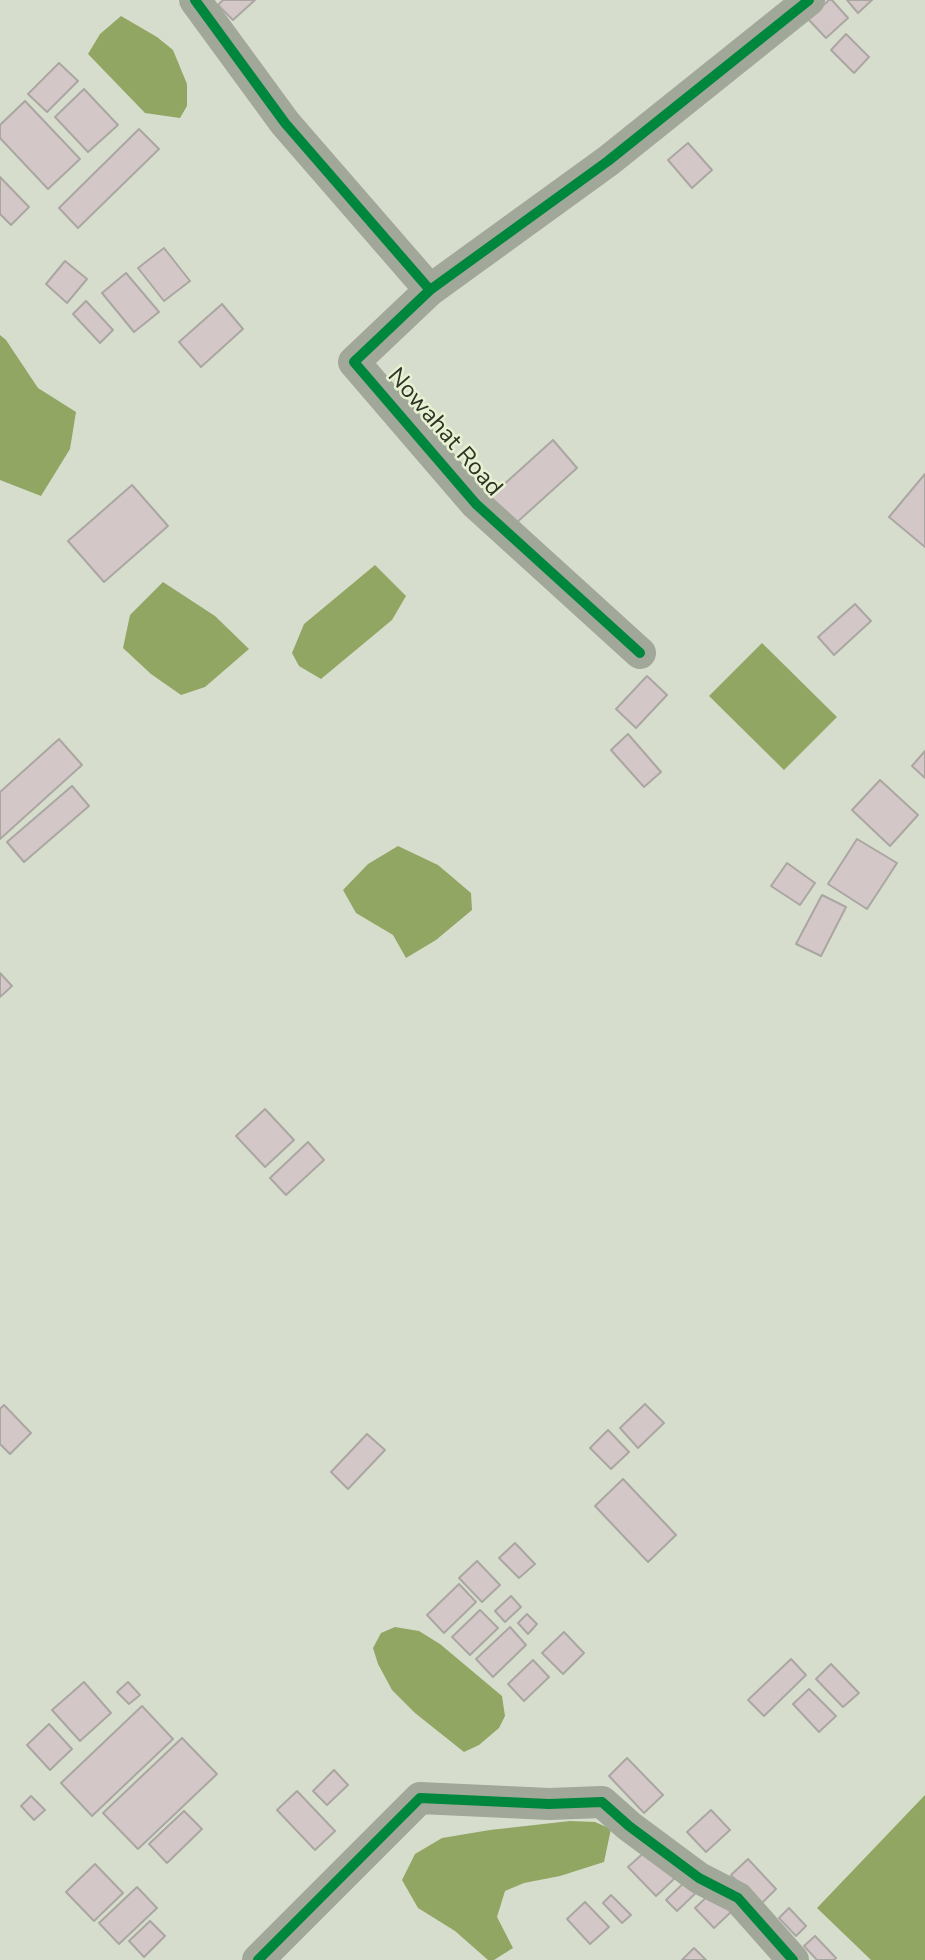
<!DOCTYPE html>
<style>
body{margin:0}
canvas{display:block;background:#d7ddcc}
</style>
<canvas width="925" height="1960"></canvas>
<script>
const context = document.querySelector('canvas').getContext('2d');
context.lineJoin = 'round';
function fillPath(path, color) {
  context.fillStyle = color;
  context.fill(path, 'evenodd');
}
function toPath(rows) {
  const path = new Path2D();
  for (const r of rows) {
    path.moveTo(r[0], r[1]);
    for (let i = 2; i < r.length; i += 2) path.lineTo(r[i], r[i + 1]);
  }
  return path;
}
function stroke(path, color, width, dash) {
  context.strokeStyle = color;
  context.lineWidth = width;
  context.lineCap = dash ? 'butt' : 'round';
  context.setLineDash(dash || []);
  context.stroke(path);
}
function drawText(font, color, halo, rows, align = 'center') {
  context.font = font + ' "Nunito Sans",sans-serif';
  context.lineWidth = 5;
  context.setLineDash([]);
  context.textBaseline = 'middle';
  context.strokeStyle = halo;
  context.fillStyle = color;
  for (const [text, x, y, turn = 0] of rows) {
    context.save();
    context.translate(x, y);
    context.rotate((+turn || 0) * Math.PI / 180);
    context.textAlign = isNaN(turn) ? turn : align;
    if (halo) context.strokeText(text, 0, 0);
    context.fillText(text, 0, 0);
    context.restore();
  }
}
fillPath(toPath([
 [121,16,157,37,173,50,187,84,187,106,180,118,145,113,88,54,100,34],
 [0,335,6,340,38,388,76,412,70,449,41,496,0,480],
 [375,565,406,596,392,620,321,679,299,666,292,653,304,624],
 [163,582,215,616,249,649,205,687,181,695,151,674,123,648,130,615],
 [762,643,837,717,784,770,709,696],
 [398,846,438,865,471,893,472,910,436,940,406,958,393,935,356,913,343,890,368,864],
 [395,1627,419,1631,440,1644,502,1696,505,1716,499,1728,479,1745,464,1752,415,1713,392,1690,378,1664,373,1648,381,1633],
 [925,1795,925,1960,871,1960,817,1908],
 [570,1821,595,1822,611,1829,604,1862,560,1876,524,1883,505,1891,497,1917,513,1948,494,1960,488,1960,455,1931,418,1908,402,1880,415,1854,442,1838,490,1830]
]), '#92a664');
const building = toPath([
 [223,0,255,0,233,20,218,5,223,0],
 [829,0,832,0,848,18,826,38,808,19,829,0],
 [847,0,872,0,858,13,847,0],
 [846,34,869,57,854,73,831,50,846,34],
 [59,63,78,81,47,112,28,94,59,63],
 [84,89,118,125,88,152,55,117,84,89],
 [25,101,80,159,48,189,0,138,0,125,25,101],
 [139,129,159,149,78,228,59,208,139,129],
 [688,143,712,170,692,188,668,160,688,143],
 [0,177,29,207,11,225,0,214,0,177],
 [164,248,190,281,164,301,138,268,164,248],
 [65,261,87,279,67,303,46,284,65,261],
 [126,273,159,312,134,332,102,293,126,273],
 [86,301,113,330,100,343,73,314,86,301],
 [222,304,243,329,201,367,179,342,222,304],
 [553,440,577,468,515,524,490,497,553,440],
 [925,474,925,547,889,517,925,474],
 [132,485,168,526,104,582,68,541,132,485],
 [855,604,871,621,834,655,818,637,855,604],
 [647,676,667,695,636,728,616,709,647,676],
 [628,734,661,772,644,787,611,750,628,734],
 [59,739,82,765,0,839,0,792,59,739],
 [925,751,925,778,912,766,925,751],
 [880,780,918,815,890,846,852,810,880,780],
 [72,786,89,806,24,862,7,842,72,786],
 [857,839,897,863,867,909,828,884,857,839],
 [787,863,815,883,800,905,771,886,787,863],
 [822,895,846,907,821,956,796,944,822,895],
 [0,973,12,986,0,997,0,973],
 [265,1109,294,1140,265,1167,236,1136,265,1109],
 [308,1142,324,1160,286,1195,270,1178,308,1142],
 [645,1404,664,1423,638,1448,620,1428,645,1404],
 [4,1405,31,1433,10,1454,0,1444,0,1409,4,1405],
 [608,1430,629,1452,611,1469,590,1448,608,1430],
 [367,1434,385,1450,348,1489,331,1472,367,1434],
 [623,1479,676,1535,648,1562,595,1506,623,1479],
 [515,1543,535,1564,519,1578,499,1558,515,1543],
 [477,1561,500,1585,482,1602,459,1578,477,1561],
 [459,1584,476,1602,444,1633,427,1615,459,1584],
 [511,1596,521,1607,505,1622,495,1611,511,1596],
 [480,1610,498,1628,470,1655,452,1637,480,1610],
 [527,1614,537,1624,528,1634,518,1623,527,1614],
 [510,1627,526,1645,493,1677,476,1659,510,1627],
 [564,1632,584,1653,563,1674,542,1653,564,1632],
 [791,1659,806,1675,764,1716,748,1700,791,1659],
 [533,1660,549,1677,524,1701,508,1684,533,1660],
 [831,1664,859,1693,843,1707,816,1679,831,1664],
 [84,1682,111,1713,80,1741,52,1710,84,1682],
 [128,1682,140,1695,129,1704,117,1692,128,1682],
 [809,1689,836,1716,819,1732,793,1704,809,1689],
 [142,1706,173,1739,92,1816,61,1783,142,1706],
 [49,1724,72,1749,50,1770,27,1745,49,1724],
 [182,1738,217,1774,138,1849,103,1813,182,1738],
 [627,1758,663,1795,644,1813,609,1776,627,1758],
 [334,1770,348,1785,327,1805,313,1791,334,1770],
 [297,1791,335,1831,315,1850,277,1810,297,1791],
 [31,1796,45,1810,34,1820,21,1806,31,1796],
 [711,1810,730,1830,706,1852,687,1832,711,1810],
 [184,1811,202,1829,167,1863,149,1844,184,1811],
 [648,1849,675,1878,656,1896,628,1867,648,1849],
 [748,1859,776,1889,760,1905,731,1875,748,1859],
 [95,1864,123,1893,94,1921,66,1892,95,1864],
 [690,1877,701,1888,677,1911,666,1900,690,1877],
 [137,1887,157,1908,119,1944,99,1923,137,1887],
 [712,1892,731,1912,714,1928,695,1908,712,1892],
 [611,1895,631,1915,622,1923,603,1903,611,1895],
 [585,1902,609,1927,590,1944,567,1919,585,1902],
 [789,1908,806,1926,796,1936,779,1918,789,1908],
 [150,1921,165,1936,144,1957,129,1941,150,1921],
 [815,1936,836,1958,834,1960,817,1960,804,1946,815,1936],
 [694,1948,706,1960,682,1960,694,1948]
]);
fillPath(building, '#d4c7c8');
stroke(building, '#aaa7a3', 2);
stroke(toPath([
 [195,0,285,123,430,290,354,362,476,504,640,653],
 [430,290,608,161,809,0],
 [258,1960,420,1798,549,1804,602,1802,629,1826,699,1878,738,1898,793,1960]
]), '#a1a799', 32);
stroke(toPath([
 [195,0,285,123,430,290,354,362,476,504,640,653],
 [430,290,608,161,809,0],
 [258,1960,420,1798,549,1804,602,1802,629,1826,699,1878,738,1898,793,1960]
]), '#00873e', 10);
drawText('24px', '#2f3427', '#e6f2d1', [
 ["Nowahat Road",444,433,49]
]);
</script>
